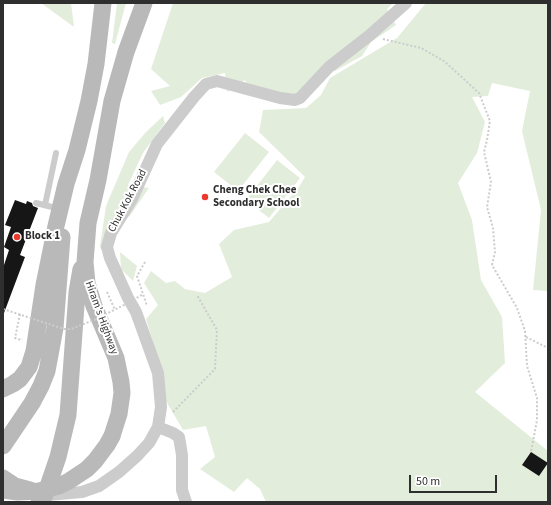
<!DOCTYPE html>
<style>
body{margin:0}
#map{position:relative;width:551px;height:505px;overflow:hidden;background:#fff;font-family:"Source Sans 3",sans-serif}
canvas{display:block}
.frame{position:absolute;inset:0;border:4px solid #2f2f2f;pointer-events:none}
.scale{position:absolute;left:409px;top:475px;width:88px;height:18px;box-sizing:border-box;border:2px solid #2f2f2f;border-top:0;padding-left:5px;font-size:12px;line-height:14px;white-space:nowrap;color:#2f2f2f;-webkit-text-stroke:3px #fff;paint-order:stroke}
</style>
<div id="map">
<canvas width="551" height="505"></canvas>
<div class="frame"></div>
<div class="scale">50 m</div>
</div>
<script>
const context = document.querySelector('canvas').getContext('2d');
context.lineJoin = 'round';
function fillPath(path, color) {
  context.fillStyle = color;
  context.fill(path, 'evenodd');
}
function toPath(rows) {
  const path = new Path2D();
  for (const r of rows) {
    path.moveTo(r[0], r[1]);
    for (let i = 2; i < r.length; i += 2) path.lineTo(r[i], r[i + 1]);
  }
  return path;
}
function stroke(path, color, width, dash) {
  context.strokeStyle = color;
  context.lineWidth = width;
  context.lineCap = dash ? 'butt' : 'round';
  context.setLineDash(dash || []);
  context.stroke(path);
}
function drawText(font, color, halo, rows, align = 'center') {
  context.font = font + ' "Source Sans 3",sans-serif';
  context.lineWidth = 4;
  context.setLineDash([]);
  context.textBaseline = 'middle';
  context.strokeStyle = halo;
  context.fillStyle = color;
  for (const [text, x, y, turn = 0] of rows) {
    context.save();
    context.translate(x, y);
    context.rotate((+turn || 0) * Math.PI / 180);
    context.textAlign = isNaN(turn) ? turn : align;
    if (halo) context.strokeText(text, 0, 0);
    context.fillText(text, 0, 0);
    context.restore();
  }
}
fillPath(toPath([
 [41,3,71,3,74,27],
 [117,3,126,3,115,44,112,43],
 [173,3,393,3,387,9,396,25,371,42,362,56,335,71,330,69,282,104,252,96,245,80,227,92,225,73,202,78,181,97,160,105,151,91,170,86,151,69],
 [426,3,548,3,548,291,533,290,541,210,522,131,530,91,492,83,488,96,472,97,485,122,477,153,458,183,472,220,481,280,502,317,505,363,475,392,548,451,548,502,266,502,260,489,247,478,234,492,200,469,215,457,206,426,183,430,166,401,163,375,146,319,158,305,144,283,151,271,166,283,175,281,185,289,205,293,232,277,219,244,234,230,269,222,299,187,305,177,259,132,263,110,306,108,321,95,330,78,397,38],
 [163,116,165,123,143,153,128,185,149,188,129,217,121,209,107,232,101,250,100,246,106,206,129,152,146,132],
 [245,133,269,152,238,191,214,172],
 [277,160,300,178,269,218,246,200],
 [120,252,137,266,133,281,121,269]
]), '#e3eddc');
fillPath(toPath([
 [15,200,26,204,27,201,32,203,33,206,38,208,20,255,25,257,4,313,3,313,3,268,9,250,4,247,11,227,5,225],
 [531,452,548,463,539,476,522,465]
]), '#161616');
stroke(toPath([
 [383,39,421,48,444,61,479,93,490,121,487,140,484,152,491,182,487,207,493,228,495,252,492,265,517,308,525,331,527,366,537,398,537,420,531,452],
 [145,262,137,276,147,306],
 [107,292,115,310],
 [20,314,15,338,21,340,22,339],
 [526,337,548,348],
 [173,412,215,369,217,330,197,295]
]), '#ccc', 2, [2, 2]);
stroke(toPath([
 [36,203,60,209],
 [45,205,56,153]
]), '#ccc', 6);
stroke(toPath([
 [158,427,173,433,179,437,182,455,182,490,186,502],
 [48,495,82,492,99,486,119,472,137,456,149,443,158,427,161,407,158,373,136,312,128,298,110,258,107,247,111,233,132,199,157,144,194,97,206,84,217,81,280,98,295,100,300,98,329,67,370,35,406,3]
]), '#ccc', 12);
stroke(toPath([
 [3,389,13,384,20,379,29,367,34,351,44,285,56,226,66,184,77,150,89,101,96,64,103,3],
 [112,436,119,414,122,393,121,382,116,358,94,306,87,283,85,262,88,223,98,180,112,101,126,52,144,3],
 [3,446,32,403,41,386,47,371,55,328,62,237],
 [3,478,15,486,30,490],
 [39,502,45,495,58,457,68,415,77,292,81,269]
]), '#b9b9b9', 17);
stroke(toPath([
 [3,309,64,329,71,329,94,320,130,302,143,294]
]), '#ccc', 2, [2, 2]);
stroke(toPath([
 [3,490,18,492,39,491,59,486,69,481,87,469,95,461,107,445,112,436]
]), '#b9b9b9', 17);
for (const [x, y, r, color] of [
 [205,197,4,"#ea3a2d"],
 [17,237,4,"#ea3a2d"]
]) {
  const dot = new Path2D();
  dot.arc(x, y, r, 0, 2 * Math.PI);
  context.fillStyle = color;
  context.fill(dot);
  stroke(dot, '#fff', 1.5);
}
drawText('bold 11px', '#2f2f2f', '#fff', [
 ["Cheng Chek Chee",213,191],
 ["Secondary School",213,204],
 ["Block 1",25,237]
], 'left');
drawText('11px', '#2f2f2f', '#fff', [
 ["Chuk Kok Road",128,201,-62],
 ["Hiram's Highway",101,318,70]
]);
</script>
